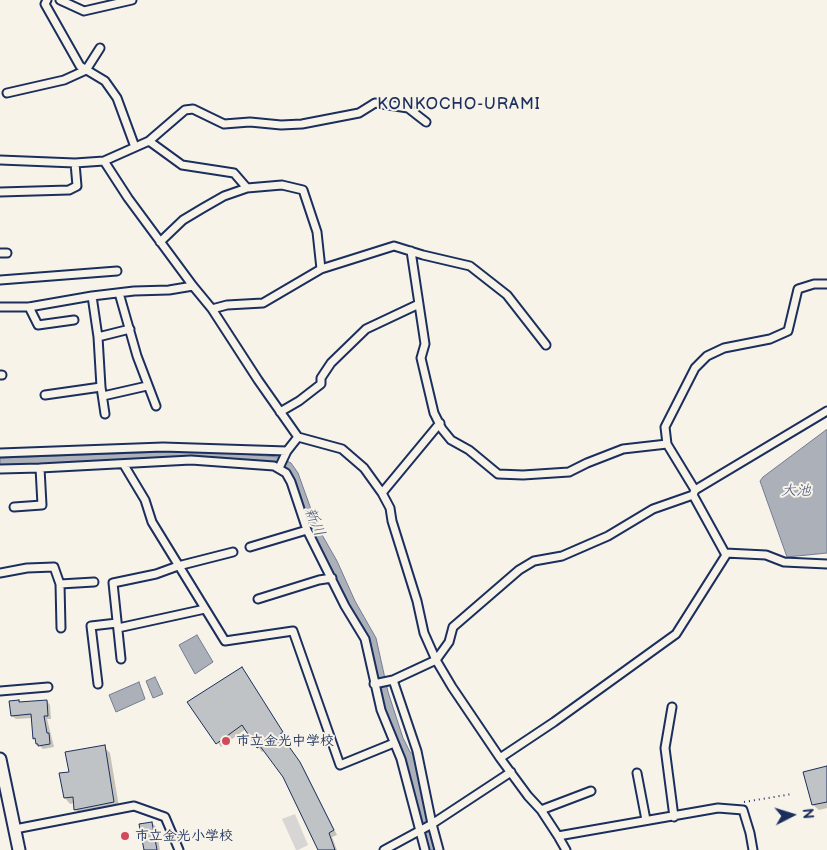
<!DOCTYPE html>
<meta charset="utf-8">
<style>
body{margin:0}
#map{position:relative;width:827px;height:850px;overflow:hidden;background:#f7f3e8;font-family:"Balsamiq Sans",sans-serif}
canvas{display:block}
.north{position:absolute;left:767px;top:790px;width:50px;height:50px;-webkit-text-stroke:4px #f7f3e8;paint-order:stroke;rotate:85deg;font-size:14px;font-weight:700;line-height:20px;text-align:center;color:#1b2f5e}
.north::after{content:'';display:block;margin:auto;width:18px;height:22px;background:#1b2f5e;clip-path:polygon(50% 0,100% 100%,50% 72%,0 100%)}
</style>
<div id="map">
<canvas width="827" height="850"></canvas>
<div class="north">N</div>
</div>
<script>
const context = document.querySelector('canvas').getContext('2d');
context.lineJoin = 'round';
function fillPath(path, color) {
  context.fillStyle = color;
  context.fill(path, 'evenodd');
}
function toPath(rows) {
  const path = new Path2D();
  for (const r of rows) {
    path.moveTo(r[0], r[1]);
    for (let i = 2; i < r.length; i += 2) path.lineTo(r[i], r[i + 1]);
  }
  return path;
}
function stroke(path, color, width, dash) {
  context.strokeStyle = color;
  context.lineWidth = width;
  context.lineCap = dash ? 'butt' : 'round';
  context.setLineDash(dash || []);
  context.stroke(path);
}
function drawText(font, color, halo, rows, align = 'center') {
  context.font = font + ' "Balsamiq Sans","Klee One",sans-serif';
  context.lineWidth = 4;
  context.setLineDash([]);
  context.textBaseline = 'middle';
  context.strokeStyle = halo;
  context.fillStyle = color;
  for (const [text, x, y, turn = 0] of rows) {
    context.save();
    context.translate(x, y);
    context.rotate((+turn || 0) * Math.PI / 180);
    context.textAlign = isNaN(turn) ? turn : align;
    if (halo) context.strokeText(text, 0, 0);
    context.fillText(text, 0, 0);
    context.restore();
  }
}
fillPath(toPath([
 [295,814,308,845,298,850,296,850,282,819]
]), '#d7d6d4');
const water = toPath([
 [826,430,827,430,827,553,787,557,760,481,763,477,826,430],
 [169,452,230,453,279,457,291,463,298,473,317,526,337,561,355,601,376,638,388,692,403,738,410,752,413,754,436,850,428,850,410,777,384,708,368,643,345,602,313,532,293,479,276,464,123,461,0,466,0,458,169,452],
 [197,635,213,662,195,674,179,645,197,635],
 [155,677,163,694,153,698,146,681,155,677],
 [139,682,145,699,116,712,109,695,139,682]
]);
fillPath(water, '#acb0b9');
stroke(water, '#727c95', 1);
fillPath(toPath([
 [242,668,286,737,283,739,303,767,337,835,332,837,337,850,319,850,284,776,265,750,262,752,258,747,246,729,221,747,189,702],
 [19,701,21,704,47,701,50,705,51,719,47,719,54,747,43,749,37,743,32,718,16,719,12,716],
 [104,747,110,753,119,807,81,815,75,809,74,803,70,804,65,798,70,773],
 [827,768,827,808,819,810,813,805],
 [152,823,156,827,160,850,145,850]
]), '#0003');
const building = toPath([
 [242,667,283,732,280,734,300,762,334,830,329,833,335,850,318,850,283,777,260,746,257,748,242,725,216,744,187,702,242,667],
 [19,700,19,702,47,700,48,716,44,716,47,733,49,733,50,744,38,746,38,744,36,744,35,738,33,739,31,714,11,716,9,701,19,700],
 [105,745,114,802,74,810,73,797,64,798,59,773,69,772,65,752,105,745],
 [827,766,827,802,812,805,803,772,827,766],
 [152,822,157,850,144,850,139,824,152,822]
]);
fillPath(building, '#c0c3c5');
stroke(building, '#1b2f5e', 1);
const street = toPath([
 [47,0,45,4,80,66,105,81,117,98,135,147],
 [60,0,84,11,132,0],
 [7,93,64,80,86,70,100,48],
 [149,141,182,165,234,173,247,188,282,185,303,190,317,232,321,269],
 [0,160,75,163,104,161,128,198,193,286,212,309,258,380,298,437,287,451,279,468],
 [104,161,149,141,185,110,193,109,224,124,250,122,281,125,302,124,359,113,375,103,408,108,426,122],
 [0,192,69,190,77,186,75,163],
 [160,242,183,220,203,208,224,196,247,188],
 [411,251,425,344,421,358,434,413,442,429,451,440,469,450,498,474,523,475,569,472,587,463,623,449,667,444],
 [0,253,7,253],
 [0,280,117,271],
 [119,293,137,356,156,406],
 [92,296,98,337,101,387,105,414],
 [0,307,29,307,92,296,134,291,169,290,193,286],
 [29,307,38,325,74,320],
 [212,309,227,305,263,303,321,269,394,246,423,255,470,266,507,295,546,345],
 [98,337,130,329],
 [0,375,2,375],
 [45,395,101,387],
 [103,396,147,386],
 [280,412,299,401,321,384,321,378,331,363,366,329,419,304],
 [298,437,342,449,364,468,382,493,390,508,392,521,417,601,424,633,436,660,452,687,500,758,528,796,541,810,558,836,566,850],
 [0,453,163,447,287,451],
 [124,465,145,500,152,522,225,641,293,631,340,765,394,743],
 [0,469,40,468,191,460,274,466,286,473,291,482,307,530,345,606,365,639,381,710,401,759,425,850],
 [695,490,667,444,665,427,695,368,707,356,724,348,770,339,788,331,798,289,814,284,827,284],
 [382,493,440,423],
 [14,507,42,505,40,468],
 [250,547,307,530],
 [725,553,766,555,784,562,827,564],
 [0,573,27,568,54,567,60,584,61,628],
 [60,584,94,582],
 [258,599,319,580,332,578],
 [118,628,205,609],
 [121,659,113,583,156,574,178,566,233,552],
 [98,684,91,626,117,623],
 [374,684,393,680],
 [0,691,48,687],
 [672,707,665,748,674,817],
 [500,758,554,722,676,634,726,555,693,495],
 [637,773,646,820],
 [541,810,591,791],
 [15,829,134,806,165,817,179,850],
 [558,836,718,808,743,810,750,833,753,850],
 [384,850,432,824,511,772],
 [439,850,432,824,417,751,393,680,436,660,449,642,453,627,519,570,534,561,562,556,608,536,653,509,693,495,695,490,827,411]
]);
const primary = toPath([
 [0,759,19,850]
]);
stroke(street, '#1b2f5e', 11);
stroke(primary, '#1b2f5e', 15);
stroke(toPath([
 [744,802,792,794]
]), '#1b2f5e', 2, [1, 4]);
stroke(street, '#f7f3e8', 7);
stroke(primary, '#f7f3e8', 11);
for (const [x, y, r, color] of [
 [226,741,5,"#d1495b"],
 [125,836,5,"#d1495b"]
]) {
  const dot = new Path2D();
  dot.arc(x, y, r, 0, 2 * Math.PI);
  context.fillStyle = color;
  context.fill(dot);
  stroke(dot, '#f7f3e8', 2);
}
drawText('bold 14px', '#1b2f5e', '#f7f3e8', [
 ["市立金光中学校",236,741],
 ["市立金光小学校",135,836]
], 'left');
drawText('italic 15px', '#465679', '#f7f3e8', [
 ["大池",796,491],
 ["新川",314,522,67]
]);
context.letterSpacing = '1px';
drawText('16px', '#1b2f5e', '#f7f3e8', [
 ["KONKOCHO-URAMI",459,105]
]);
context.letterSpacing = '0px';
</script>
